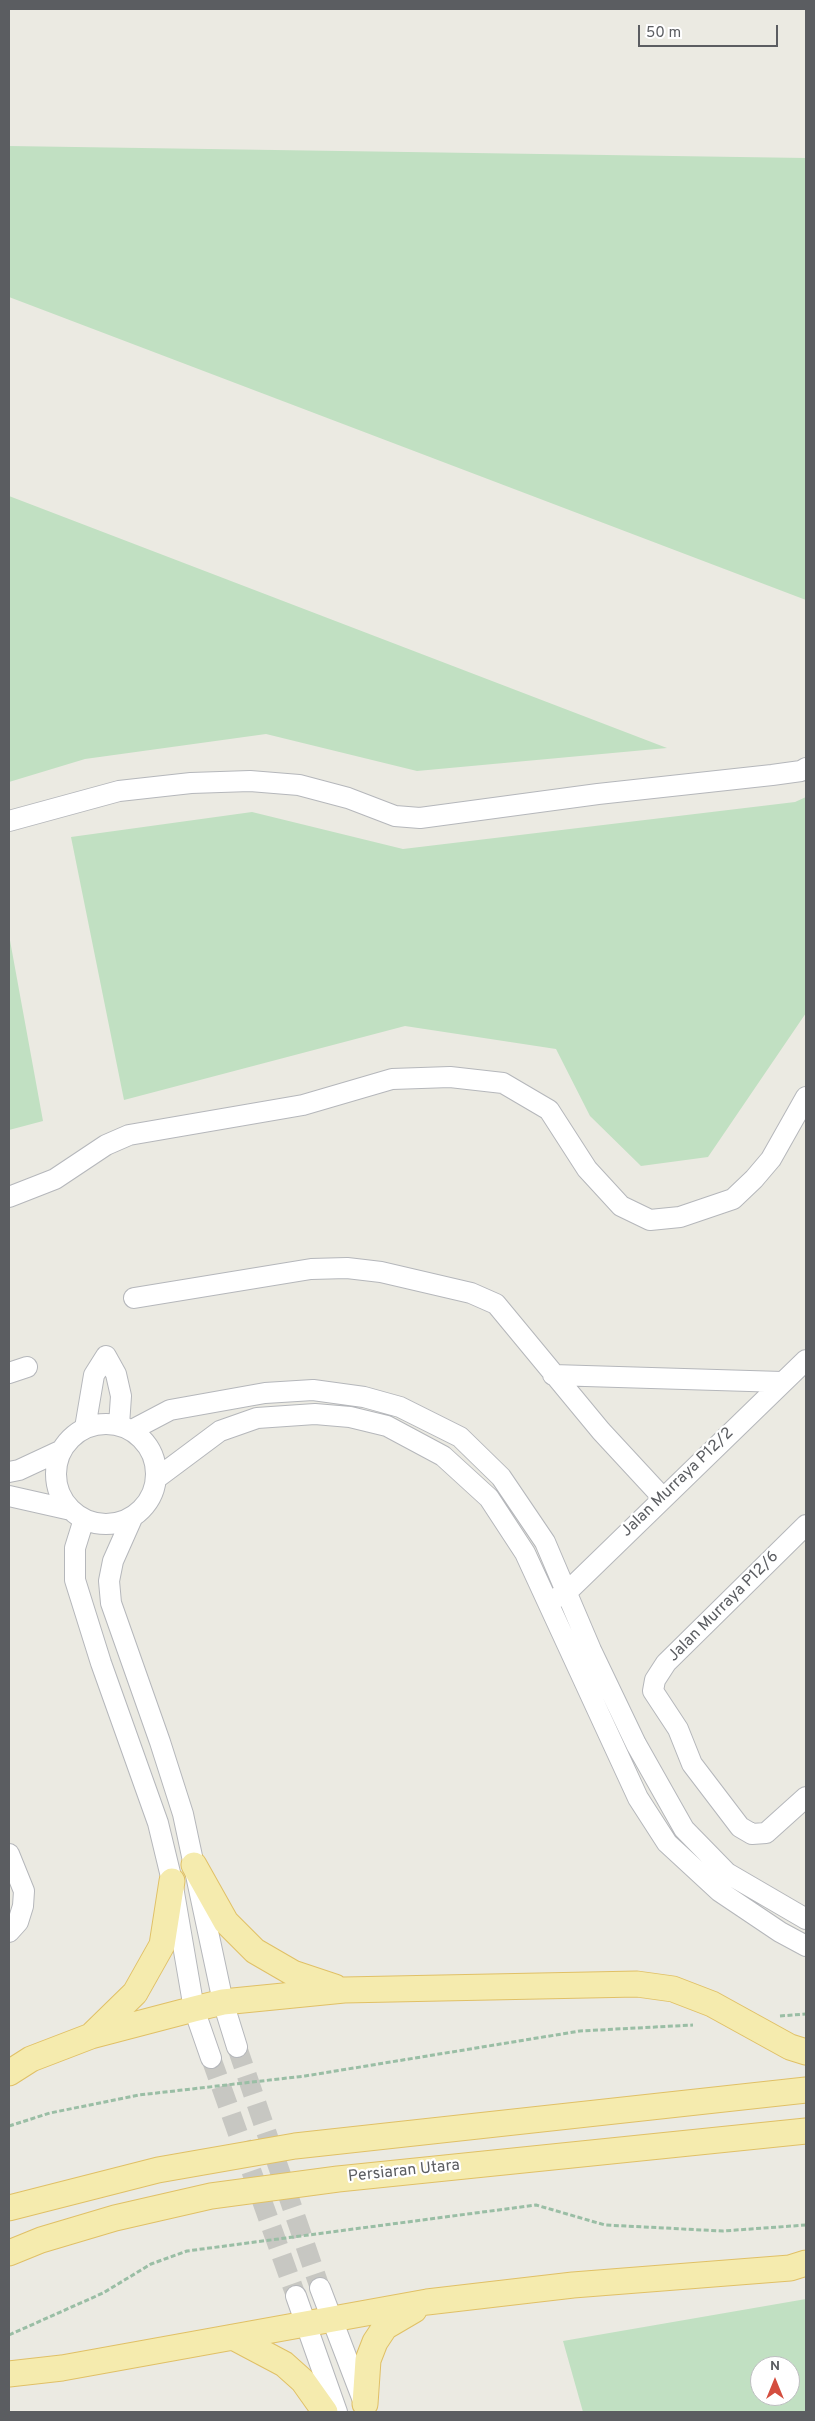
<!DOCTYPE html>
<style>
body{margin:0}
#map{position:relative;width:815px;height:2421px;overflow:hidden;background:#ebeae2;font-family:Overpass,sans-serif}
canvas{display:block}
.frame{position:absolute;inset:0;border:10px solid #5b5d61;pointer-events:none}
.north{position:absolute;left:750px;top:2356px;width:50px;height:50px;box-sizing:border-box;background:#fff;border:1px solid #bdbec0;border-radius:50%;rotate:0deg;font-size:14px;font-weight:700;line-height:20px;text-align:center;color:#5b5d61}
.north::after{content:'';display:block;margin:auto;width:18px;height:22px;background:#d44e3f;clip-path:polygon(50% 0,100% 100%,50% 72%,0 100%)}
.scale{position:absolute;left:638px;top:25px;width:140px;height:22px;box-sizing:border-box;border:2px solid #5b5d61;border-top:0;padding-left:6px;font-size:15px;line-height:18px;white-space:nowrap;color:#5b5d61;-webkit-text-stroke:4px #fff;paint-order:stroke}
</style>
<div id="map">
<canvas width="815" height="2421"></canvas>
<div class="frame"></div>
<div class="north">N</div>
<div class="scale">50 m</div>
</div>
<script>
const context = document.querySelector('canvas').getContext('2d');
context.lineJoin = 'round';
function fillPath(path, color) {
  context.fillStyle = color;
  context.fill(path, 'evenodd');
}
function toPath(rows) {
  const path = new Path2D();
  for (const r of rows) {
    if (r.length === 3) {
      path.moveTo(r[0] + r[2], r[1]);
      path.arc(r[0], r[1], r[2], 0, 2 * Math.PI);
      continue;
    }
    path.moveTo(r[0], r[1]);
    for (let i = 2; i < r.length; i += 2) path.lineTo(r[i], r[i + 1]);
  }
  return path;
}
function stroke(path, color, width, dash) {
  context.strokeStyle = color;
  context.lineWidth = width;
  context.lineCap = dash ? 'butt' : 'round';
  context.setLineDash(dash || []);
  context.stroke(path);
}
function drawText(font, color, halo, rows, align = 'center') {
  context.font = font + ' Overpass,sans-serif';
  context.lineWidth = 4.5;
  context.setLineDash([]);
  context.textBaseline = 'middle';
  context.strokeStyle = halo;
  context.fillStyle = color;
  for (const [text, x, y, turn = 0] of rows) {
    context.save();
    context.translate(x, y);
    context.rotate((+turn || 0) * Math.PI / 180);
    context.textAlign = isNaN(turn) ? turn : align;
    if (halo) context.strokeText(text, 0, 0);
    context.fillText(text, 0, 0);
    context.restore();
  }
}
fillPath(toPath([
 [9,146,806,158,806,600,9,297],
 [9,496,667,748,417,771,266,734,85,759,9,782],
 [806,797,806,1013,708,1157,641,1166,590,1116,556,1049,405,1026,124,1100,71,837,252,812,403,849,795,802],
 [9,935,43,1121,9,1130],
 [806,2299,806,2412,583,2412,563,2341],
 [760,2366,790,2366,790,2396,760,2396]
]), '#c1e0c2');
stroke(toPath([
 [237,2047,320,2288],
 [211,2058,296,2296]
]), '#c7c7c2', 20, [20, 10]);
const minor = toPath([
 [9,821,119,791,191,783,250,781,299,785,348,798,395,816,420,818,598,794,772,775,801,771,806,768],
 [9,1197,55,1179,106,1145,129,1135,303,1105,392,1079,450,1077,503,1083,549,1110,587,1169,621,1206,650,1220,680,1217,733,1199,754,1179,771,1159,806,1097],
 [134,1298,311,1269,347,1268,381,1272,471,1293,496,1304,601,1431,663,1498],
 [9,1373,27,1367],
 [553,1375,782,1382],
 [106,1474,50],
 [85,1428,94,1375,106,1356,116,1374,121,1396,119,1425],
 [132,1430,170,1410,265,1393,313,1390,364,1397,400,1407,460,1437,501,1477,545,1542,591,1650,636,1744,684,1829,727,1873,806,1919],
 [9,1472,19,1470,62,1450],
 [157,1478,220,1431,257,1418,315,1414,350,1417,387,1426,443,1456,489,1498,525,1553,638,1798,667,1843,719,1891,780,1932,806,1946],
 [9,1496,71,1510],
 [133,1516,113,1561,109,1581,111,1603,160,1742,183,1814,223,2002,237,2047],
 [84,1519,75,1548,75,1580,101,1663,158,1823,172,1881,194,2009,211,2058],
 [806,1525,666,1663,655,1680,653,1691,678,1729,692,1764,740,1827,752,1834,766,1833,806,1797],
 [558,1597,567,1592,806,1360],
 [9,1854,24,1891,23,1906,18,1922,9,1932],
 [320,2288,364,2403],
 [296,2296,337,2412]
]);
const major = toPath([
 [194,1865,226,1922,255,1951,293,1973,335,1987],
 [93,2034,135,1993,162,1945,172,1881],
 [9,2073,31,2059,91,2036,194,2009,223,2002,344,1990,637,1984,673,1989,712,2004,790,2047,806,2052],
 [9,2208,158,2170,295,2146,806,2090],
 [9,2253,41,2240,115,2218,211,2196,338,2179,806,2131],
 [233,2337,284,2364,303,2381,325,2412],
 [9,2374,62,2368,427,2302,573,2285,790,2268,806,2263],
 [365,2404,368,2360,375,2342,385,2327,414,2310]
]);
stroke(minor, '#b5b7bb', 22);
stroke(major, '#e0c066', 27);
stroke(toPath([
 [780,2016,806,2014],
 [9,2126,50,2113,139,2095,305,2076,580,2031,693,2025],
 [9,2335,103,2293,151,2264,187,2251,536,2205,605,2225,723,2231,806,2225]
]), '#9abea5', 3, [5, 2.5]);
stroke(minor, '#fff', 20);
stroke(major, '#f5ebae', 25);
drawText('16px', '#5b5d61', '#fff', [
 ["Jalan Murraya P12/2",678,1483,-44],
 ["Jalan Murraya P12/6",724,1607,-45],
 ["Persiaran Utara",404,2172,-6]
]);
</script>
